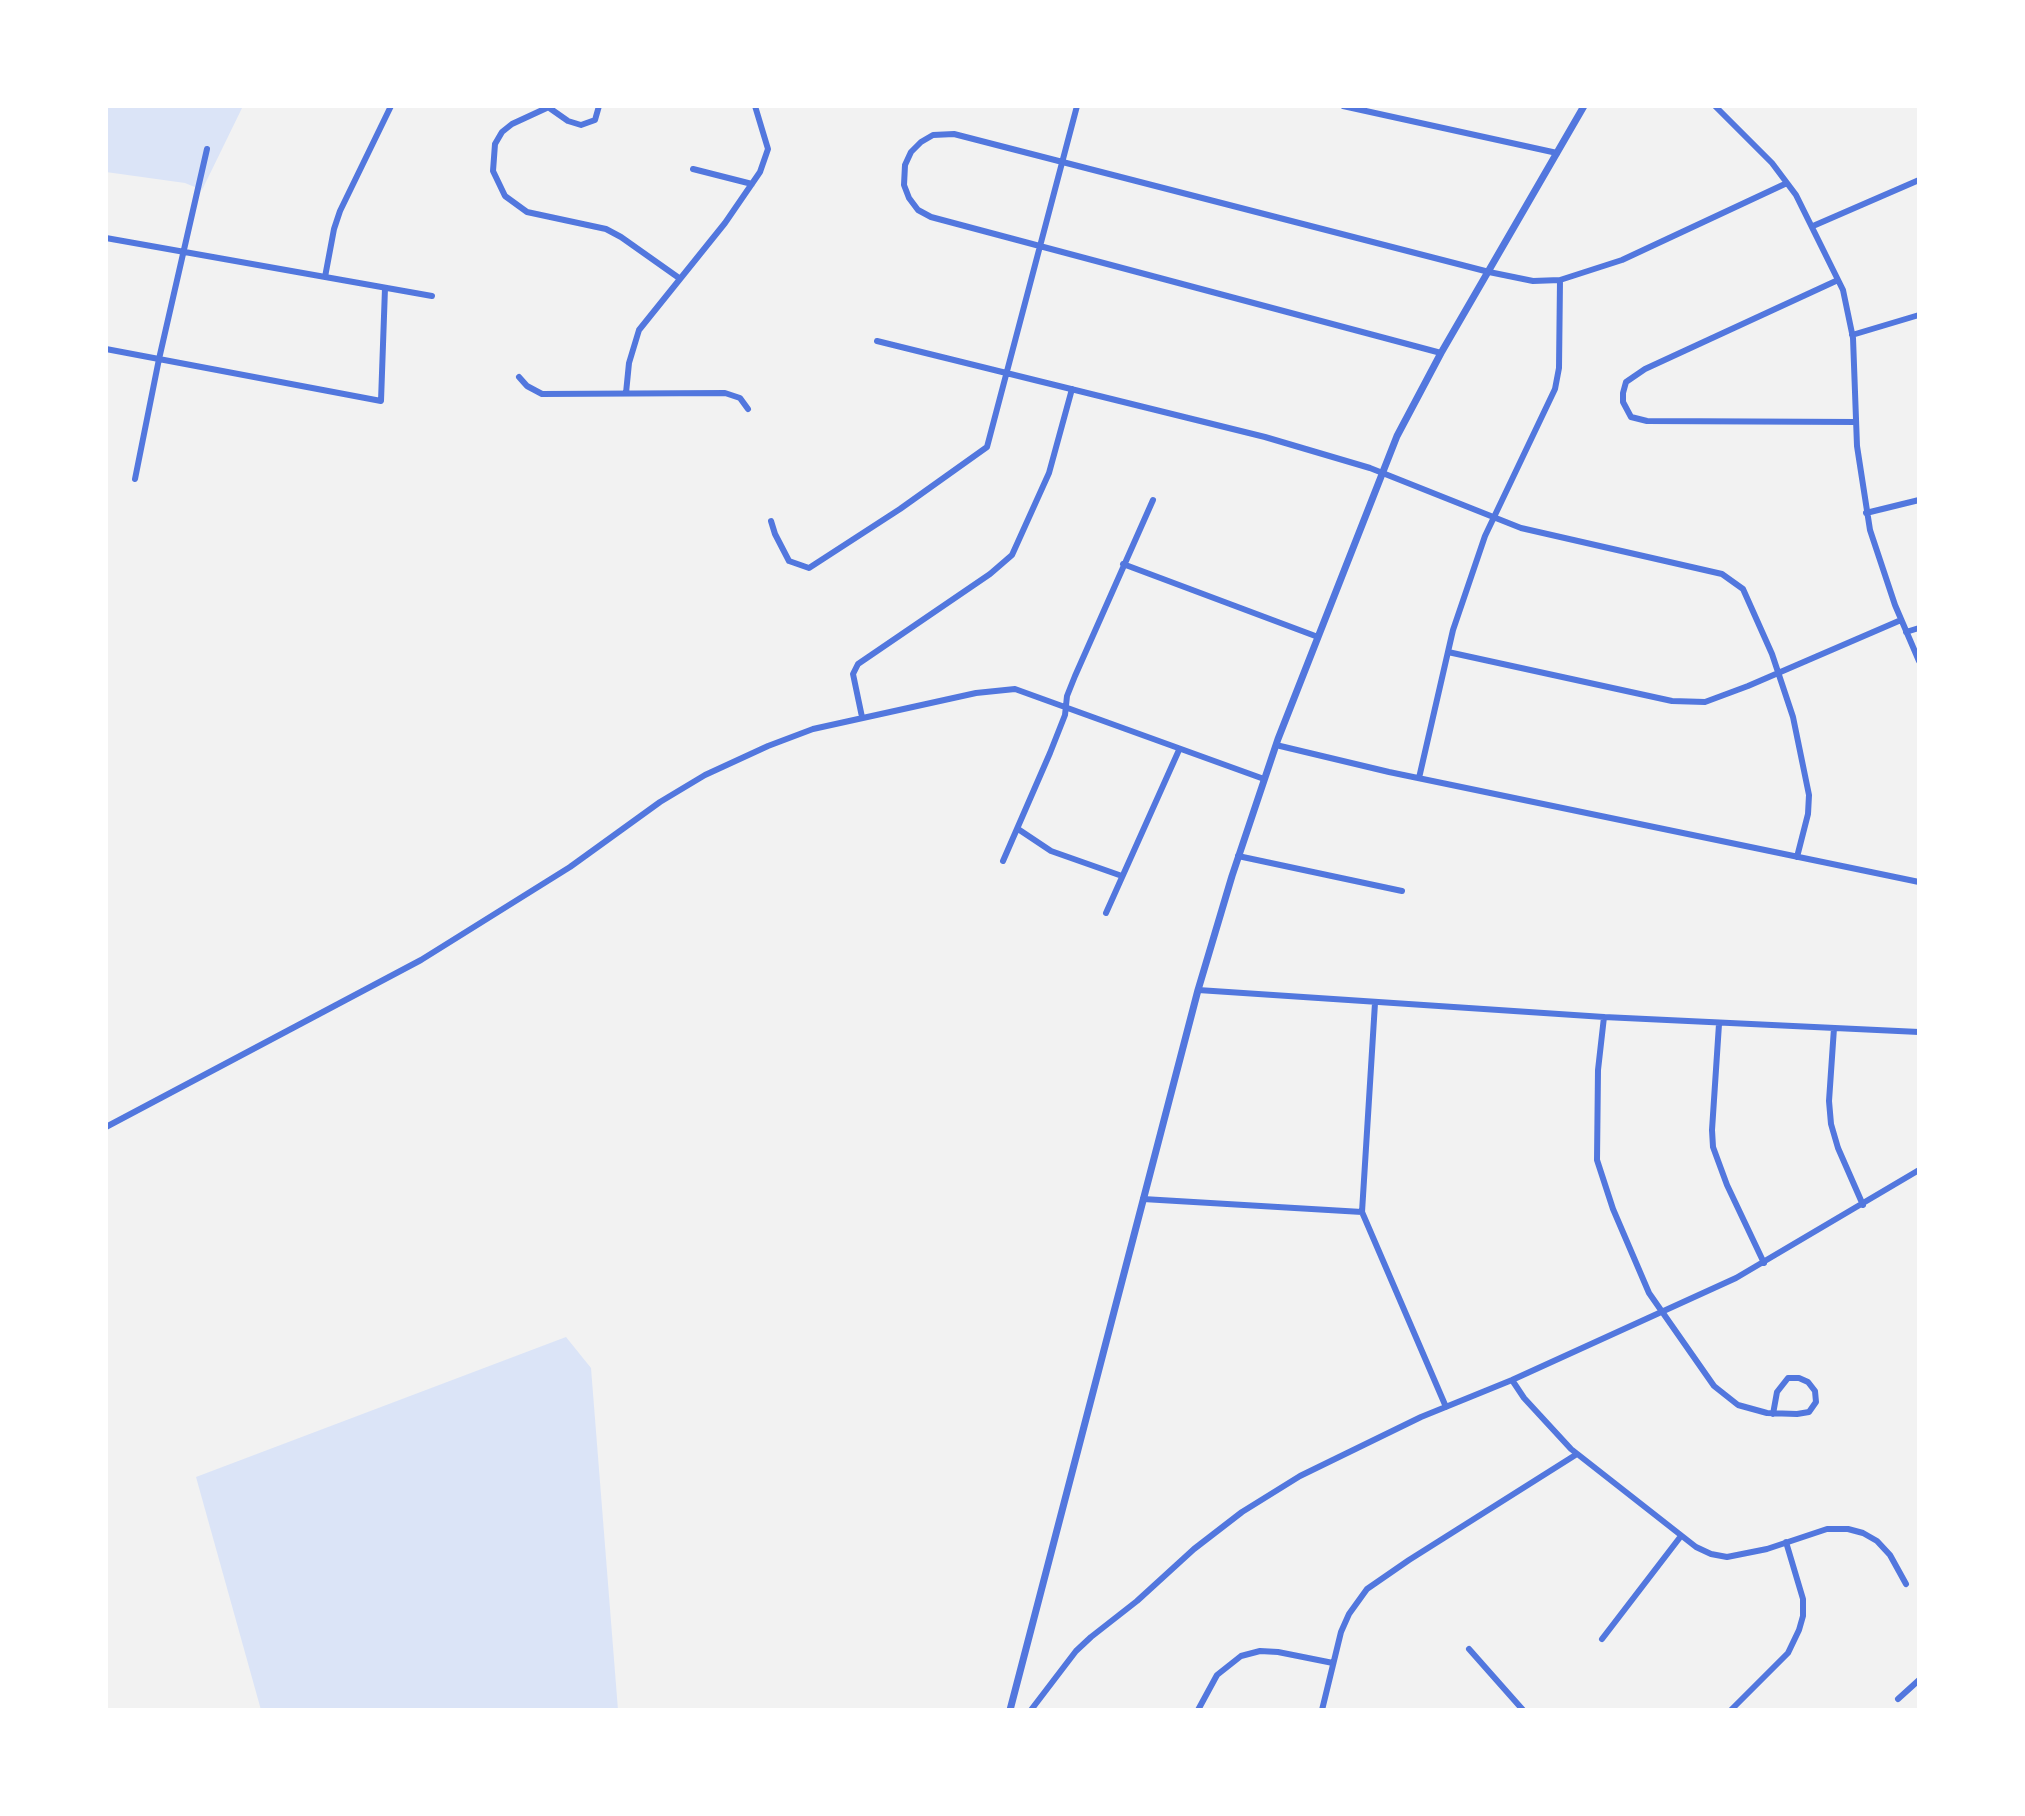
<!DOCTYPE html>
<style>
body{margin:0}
#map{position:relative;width:2025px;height:1816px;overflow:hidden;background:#f2f2f2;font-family:"Work Sans",sans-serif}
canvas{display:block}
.frame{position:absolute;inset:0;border:108px solid #fff;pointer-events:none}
</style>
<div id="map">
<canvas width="2025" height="1816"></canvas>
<div class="frame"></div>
</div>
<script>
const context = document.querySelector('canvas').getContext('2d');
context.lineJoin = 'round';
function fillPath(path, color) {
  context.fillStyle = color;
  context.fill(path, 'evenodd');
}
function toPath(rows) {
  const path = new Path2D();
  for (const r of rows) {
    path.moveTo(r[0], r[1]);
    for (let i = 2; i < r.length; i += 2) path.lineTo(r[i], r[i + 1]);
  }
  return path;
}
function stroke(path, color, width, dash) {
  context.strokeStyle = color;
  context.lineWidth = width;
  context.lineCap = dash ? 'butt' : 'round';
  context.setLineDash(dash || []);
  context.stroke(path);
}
fillPath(toPath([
 [106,106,243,106,202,190,185,183,106,172],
 [566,1337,591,1368,618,1710,261,1710,196,1477]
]), '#dbe4f7');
stroke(toPath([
 [551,106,512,124,502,132,495,144,493,171,505,196,527,212,606,229,621,237,679,278],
 [1343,106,1557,153],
 [1715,106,1772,163,1796,195,1843,290,1853,338,1857,446,1870,530,1895,605,1919,661],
 [548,107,568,121,581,125,595,120,599,106],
 [693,169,752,184],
 [1813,226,1919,180],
 [106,238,432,296],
 [325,277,334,229,340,211,391,106],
 [1838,280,1645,369,1626,382,1623,393,1623,402,1631,417,1647,421,1856,422],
 [1852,335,1919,315],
 [877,341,1265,437,1370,468,1521,528,1722,574,1743,589,1772,654,1793,717,1809,795,1808,814,1797,857],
 [106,349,381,401,385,288],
 [1441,353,931,217,918,210,909,198,904,185,905,165,911,152,921,142,933,135,954,134,1489,272,1533,281,1560,280,1622,260,1787,183],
 [519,377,527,386,542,394,725,393,740,398,748,409],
 [626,393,629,363,639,330,725,223,760,172,768,149,755,106],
 [135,479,159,359,207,149],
 [1866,513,1919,500],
 [771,521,775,534,789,561,809,568,900,509,987,447,1077,106],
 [1123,564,1318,637],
 [1906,632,1919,628],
 [1448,652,1672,701,1705,702,1748,686,1901,620],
 [862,717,853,674,858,664,990,574,1012,555,1049,473,1072,389],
 [1276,745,1389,772,1919,882],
 [1419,778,1453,630,1485,536,1555,389,1559,368,1560,280],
 [1018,829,1051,851,1122,876],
 [1238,856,1402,891],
 [1003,861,1050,753,1065,715,1067,696,1075,676,1153,500],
 [1106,913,1179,750],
 [1198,990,1604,1017,1919,1032],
 [1375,1003,1362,1212,1446,1407],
 [1604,1017,1598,1070,1597,1160,1613,1209,1649,1293,1714,1386,1738,1405,1767,1413,1797,1414,1809,1412,1816,1402,1815,1391,1808,1382,1799,1378,1788,1378,1777,1392,1773,1414],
 [1719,1024,1712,1130,1713,1147,1727,1185,1764,1263],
 [1834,1028,1829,1101,1831,1124,1838,1148,1863,1205],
 [106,1127,421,960,570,867,660,802,705,775,768,746,813,729,976,693,1015,689,1264,779],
 [1143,1199,1362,1212],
 [1512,1380,1524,1398,1571,1449,1696,1547,1711,1554,1727,1557,1767,1549,1827,1529,1848,1529,1863,1533,1877,1541,1890,1555,1906,1584],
 [1602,1639,1681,1536],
 [1469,1649,1523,1710],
 [1898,1699,1919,1680],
 [1031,1710,1076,1651,1091,1637,1137,1601,1194,1549,1242,1512,1300,1476,1421,1417,1512,1380,1736,1278,1919,1170],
 [1198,1710,1217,1675,1241,1656,1260,1651,1278,1652,1333,1663],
 [1322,1710,1341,1632,1349,1614,1367,1589,1409,1560,1577,1454],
 [1731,1710,1788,1653,1799,1630,1803,1616,1803,1599,1786,1542]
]), '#5277de', 6);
stroke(toPath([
 [1010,1710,1198,990,1232,876,1278,739,1397,436,1441,353,1584,106]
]), '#5277de', 7);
</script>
